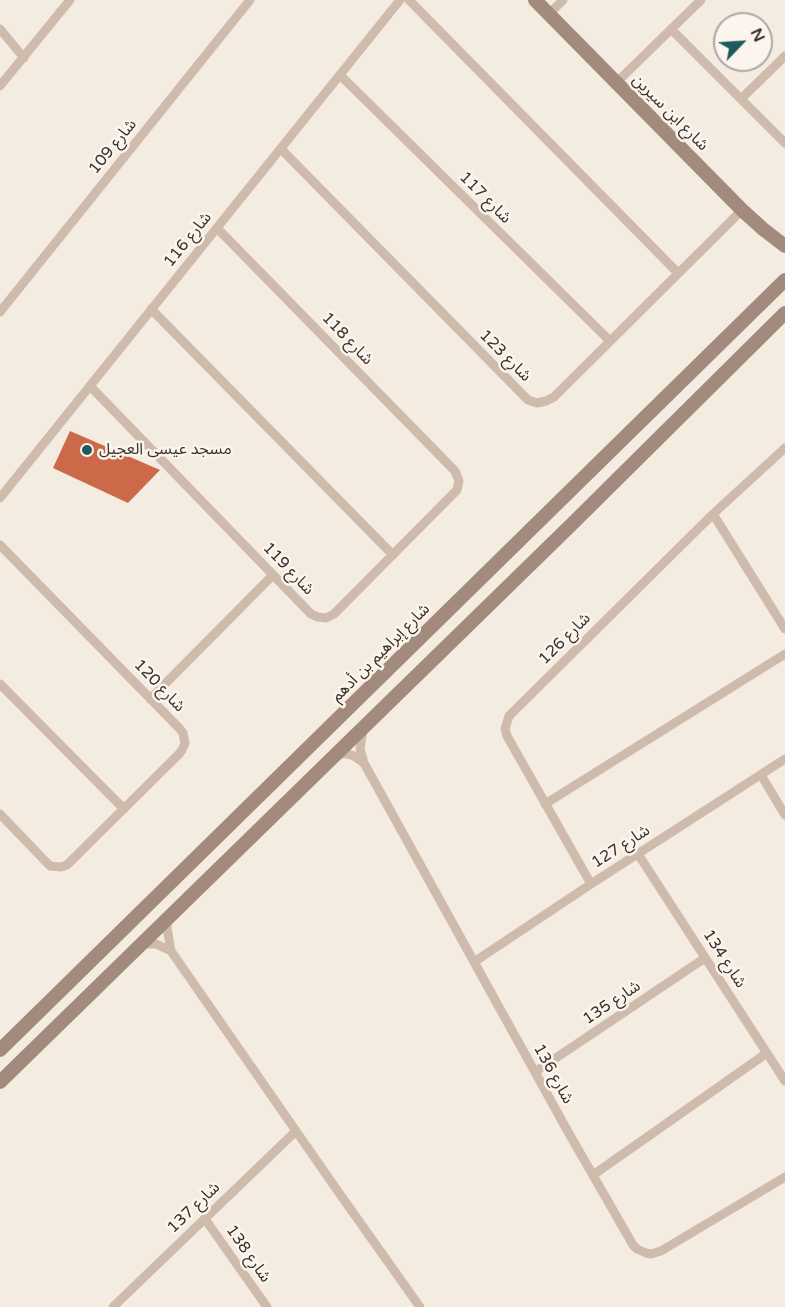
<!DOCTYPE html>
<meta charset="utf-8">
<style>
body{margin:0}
#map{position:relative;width:785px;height:1307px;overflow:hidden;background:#f4ebe1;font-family:"Varela Round",sans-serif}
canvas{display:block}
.north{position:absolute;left:713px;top:12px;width:60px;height:60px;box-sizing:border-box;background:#fbf5ee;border:2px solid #aea6a0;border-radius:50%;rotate:65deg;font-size:16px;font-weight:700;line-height:24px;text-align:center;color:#3b302b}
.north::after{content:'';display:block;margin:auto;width:21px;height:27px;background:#1e5a5f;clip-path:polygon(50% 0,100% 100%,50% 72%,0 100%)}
</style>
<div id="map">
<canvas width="785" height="1307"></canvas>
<div class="north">N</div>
</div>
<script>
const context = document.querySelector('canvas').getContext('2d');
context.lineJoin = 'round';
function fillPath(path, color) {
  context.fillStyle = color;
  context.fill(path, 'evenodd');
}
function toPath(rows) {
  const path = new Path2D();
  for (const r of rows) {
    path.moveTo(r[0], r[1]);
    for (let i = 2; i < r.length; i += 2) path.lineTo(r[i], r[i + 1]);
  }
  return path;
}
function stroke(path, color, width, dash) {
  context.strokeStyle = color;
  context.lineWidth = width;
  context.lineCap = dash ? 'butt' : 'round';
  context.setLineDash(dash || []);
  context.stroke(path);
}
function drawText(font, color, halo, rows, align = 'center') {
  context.font = font + ' "Varela Round","Noto Sans Arabic",sans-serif';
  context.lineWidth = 5;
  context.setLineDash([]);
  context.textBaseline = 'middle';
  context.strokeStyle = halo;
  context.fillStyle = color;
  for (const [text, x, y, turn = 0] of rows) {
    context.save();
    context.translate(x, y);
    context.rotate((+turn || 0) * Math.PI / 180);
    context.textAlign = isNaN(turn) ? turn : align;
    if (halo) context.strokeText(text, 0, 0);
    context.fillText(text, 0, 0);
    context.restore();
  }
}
fillPath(toPath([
 [70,431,160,470,128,503,53,468]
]), '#cb6948');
stroke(toPath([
 [409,0,678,273],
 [549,14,563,0],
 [0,29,24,58],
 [671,29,785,143],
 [340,75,610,341],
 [617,82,701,0],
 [0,86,70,0],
 [741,99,785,56],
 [281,149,528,400,537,403,546,401,554,397,742,210],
 [151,309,393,555],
 [0,312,250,0],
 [90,386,311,614,318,617,326,618,334,614,457,490,459,481,455,471,217,228],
 [0,498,400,0],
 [713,514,785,629],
 [0,545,180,729,183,733,185,743,182,750,179,754,67,865,61,867,50,866,0,814],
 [0,684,124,809],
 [150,699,273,575],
 [363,729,360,749,364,763,567,1130,633,1245,637,1249,646,1253,651,1254,661,1251,785,1177],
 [336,754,348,754,354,756,364,763],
 [761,775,785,815],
 [545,804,785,654],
 [638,854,785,1081],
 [591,884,507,736,505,729,509,716,713,514,785,448],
 [168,918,167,928,171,951,337,1190,420,1307],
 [142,944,156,944,171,951],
 [474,962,591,884,785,759],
 [535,1072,705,958],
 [593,1175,767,1053],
 [205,1219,267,1307],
 [113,1307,296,1131]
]), '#cebbab', 9);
stroke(toPath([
 [535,0,742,210,763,229,785,246],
 [0,1050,785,280],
 [0,1082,571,525,785,313]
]), '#a28a7c', 14);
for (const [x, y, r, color] of [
 [87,450,6,"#1e5a5f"]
]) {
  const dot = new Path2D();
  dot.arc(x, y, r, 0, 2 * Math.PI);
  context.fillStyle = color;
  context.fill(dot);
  stroke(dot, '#fbf5ee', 2);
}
drawText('16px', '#3b302b', '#fbf5ee', [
 ["شارع ابن سيرين",670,113,45],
 ["شارع 109",113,147,-51],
 ["شارع 117",485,198,45],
 ["شارع 116",188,240,-51],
 ["شارع 118",347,339,46],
 ["شارع 123",505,356,45],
 ["شارع 119",288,569,46],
 ["شارع 126",565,639,-45],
 ["شارع إبراهيم بن أدهم",381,653,-45],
 ["شارع 120",159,686,46],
 ["شارع 127",621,847,-33],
 ["شارع 134",724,959,57],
 ["شارع 135",612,1003,-34],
 ["شارع 136",553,1074,61],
 ["شارع 137",194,1208,-44],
 ["شارع 138",248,1254,55]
]);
drawText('16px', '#3b302b', '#fbf5ee', [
 ["مسجد عيسى العجيل",99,450]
], 'left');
</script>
